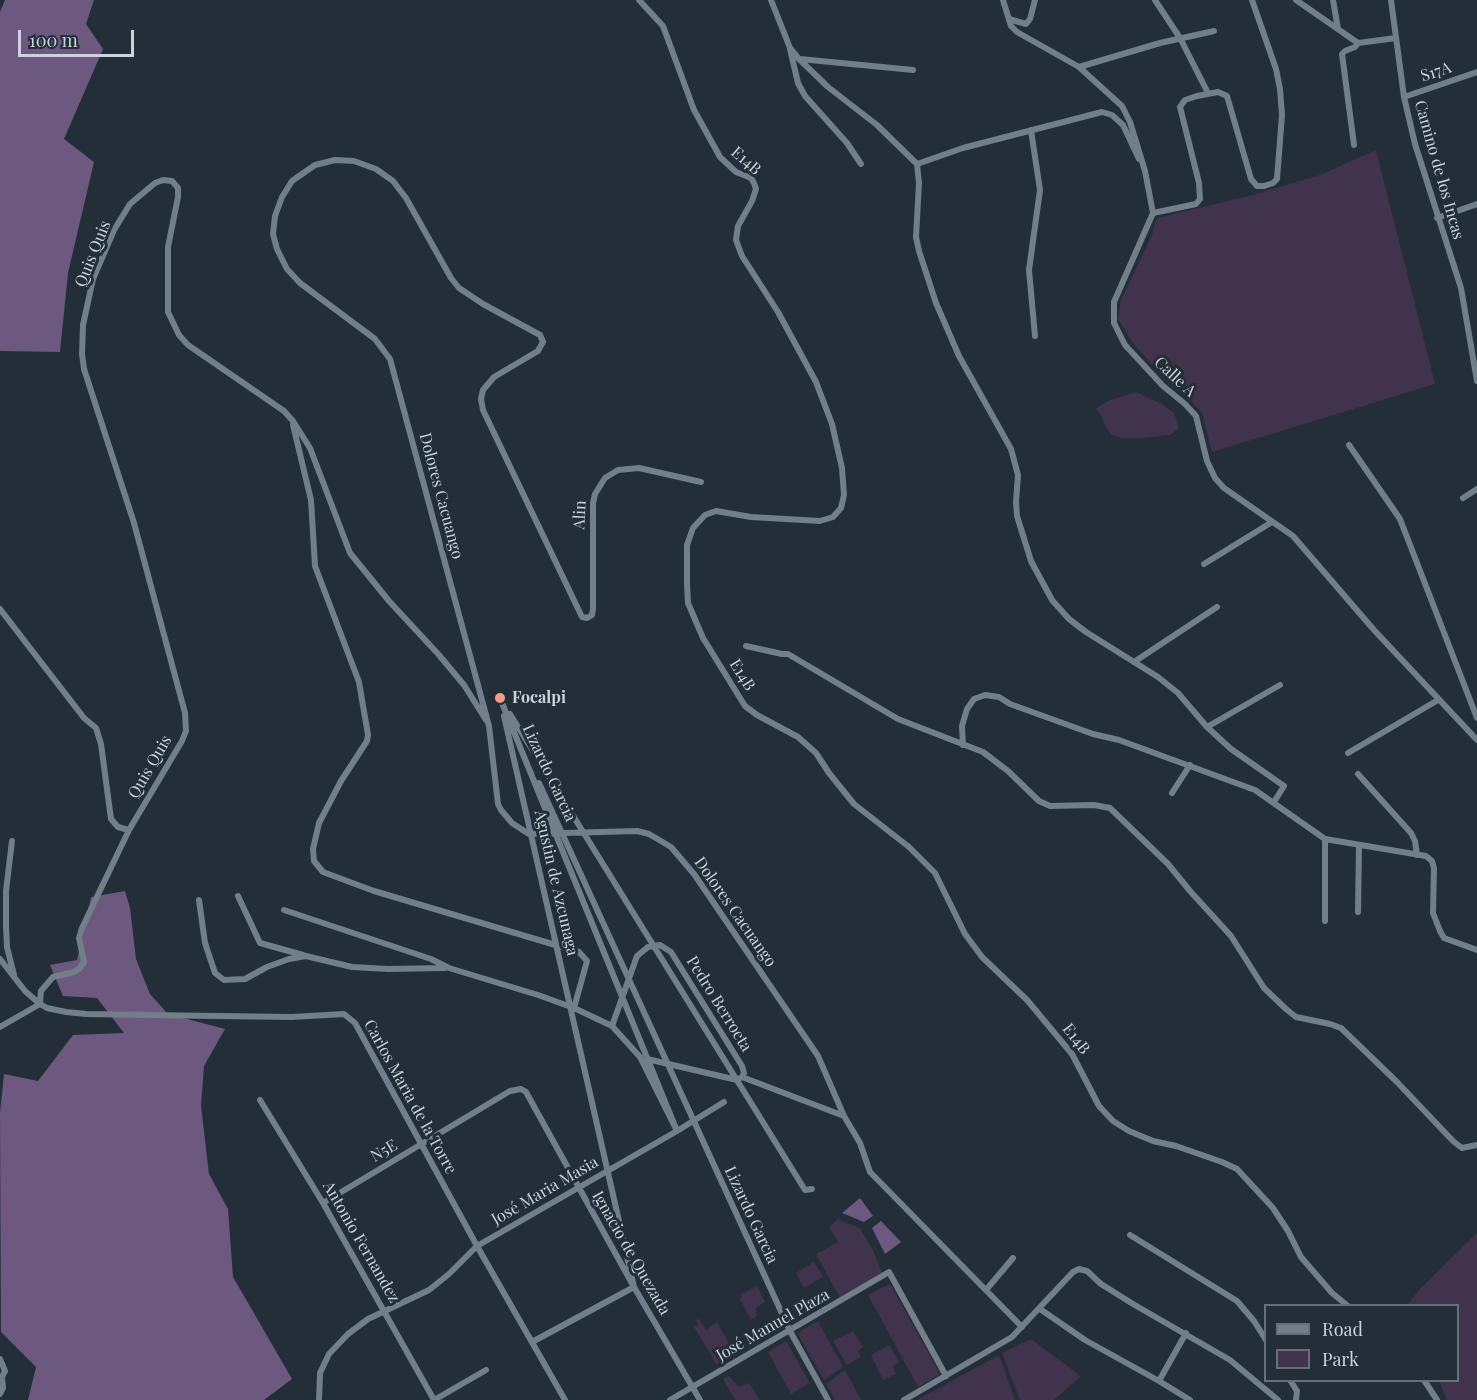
<!DOCTYPE html>
<meta charset="utf-8">
<style>
body{margin:0}
#map{position:relative;width:1477px;height:1400px;overflow:hidden;background:#242e38;font-family:"Playfair Display",serif}
canvas{display:block}
.legend{position:absolute;left:1264px;top:1304px;width:195px;height:78px;box-sizing:border-box;background:#242e38;border:2px solid #677078;margin:0;padding:8px 10px;list-style:none;font-size:18px;color:#ccd3d9}
.legend li{display:flex;align-items:center;gap:12px;height:30px}
.legend b{width:30px;border:2px solid #677078}
.scale{position:absolute;left:18px;top:30px;width:116px;height:27px;box-sizing:border-box;border:3px solid #ccd3d9;border-top:0;padding-left:8px;font-size:18px;line-height:21px;white-space:nowrap;color:#ccd3d9;-webkit-text-stroke:4px #242e38;paint-order:stroke}
</style>
<div id="map">
<canvas width="1477" height="1400"></canvas>
<ul class="legend">
<li><b style="height:8px;background:#727e8a"></b>Road</li>
<li><b style="height:16px;background:#40334b"></b>Park</li>
</ul>
<div class="scale">100 m</div>
</div>
<script>
const context = document.querySelector('canvas').getContext('2d');
context.lineJoin = 'round';
function fillPath(path, color) {
  context.fillStyle = color;
  context.fill(path, 'evenodd');
}
function toPath(rows) {
  const path = new Path2D();
  for (const r of rows) {
    path.moveTo(r[0], r[1]);
    for (let i = 2; i < r.length; i += 2) path.lineTo(r[i], r[i + 1]);
  }
  return path;
}
function stroke(path, color, width, dash) {
  context.strokeStyle = color;
  context.lineWidth = width;
  context.lineCap = dash ? 'butt' : 'round';
  context.setLineDash(dash || []);
  context.stroke(path);
}
function drawText(font, color, halo, rows, align = 'center') {
  context.font = font + ' "Playfair Display",serif';
  context.lineWidth = 6;
  context.setLineDash([]);
  context.textBaseline = 'middle';
  context.strokeStyle = halo;
  context.fillStyle = color;
  for (const [text, x, y, turn = 0] of rows) {
    context.save();
    context.translate(x, y);
    context.rotate((+turn || 0) * Math.PI / 180);
    context.textAlign = isNaN(turn) ? turn : align;
    if (halo) context.strokeText(text, 0, 0);
    context.fillText(text, 0, 0);
    context.restore();
  }
}
fillPath(toPath([
 [1376,150,1435,384,1212,452,1202,413,1192,402,1167,381,1133,343,1118,319,1121,300,1152,235,1157,218,1249,196,1320,175],
 [1136,392,1162,404,1174,413,1179,428,1170,435,1142,438,1122,438,1112,435,1105,426,1100,413,1095,409,1108,401],
 [838,1219,860,1228,873,1250,882,1273,840,1298,816,1254,838,1242,829,1227],
 [1477,1233,1477,1400,1447,1400,1439,1381,1458,1380,1458,1306,1407,1305,1421,1288],
 [814,1262,823,1277,804,1288,796,1273],
 [890,1284,940,1374,918,1387,868,1295],
 [757,1286,765,1302,756,1308,757,1316,751,1320,740,1299,742,1297,740,1295],
 [699,1319,706,1330,717,1322,735,1354,717,1365,694,1327,698,1325,696,1320],
 [818,1321,843,1367,824,1380,797,1333],
 [853,1331,863,1347,858,1351,861,1357,847,1365,833,1341],
 [1031,1339,1081,1376,1054,1400,1020,1400,1002,1353],
 [786,1341,810,1383,791,1394,768,1352],
 [889,1345,899,1362,893,1366,896,1374,883,1380,871,1355],
 [999,1355,1015,1400,917,1400],
 [845,1370,861,1400,835,1400,826,1384],
 [729,1376,739,1387,749,1383,760,1400,735,1400,723,1379]
]), '#40334b');
fillPath(toPath([
 [5,0,94,0,86,24,103,49,64,139,94,162,68,273,60,352,0,351,0,12],
 [125,891,130,908,136,959,150,994,168,1014,225,1029,204,1066,201,1106,209,1174,228,1209,233,1277,292,1379,264,1400,28,1400,36,1367,1,1332,0,1113,4,1074,38,1081,73,1035,124,1033,97,998,63,996,50,965,77,960,91,897],
 [860,1198,873,1216,864,1222,842,1213],
 [881,1221,901,1242,885,1254,872,1228]
]), '#6d5880');
stroke(toPath([
 [639,0,663,26,694,110,720,157,736,172,751,178,754,183,756,189,752,201,738,226,736,240,742,256,778,312,816,382,832,424,842,468,844,495,841,508,833,517,820,521,751,517,716,511,705,515,693,528,687,545,687,584,688,603,703,638,745,706,757,715,798,737,816,753,829,773,854,804,909,847,935,873,965,934,982,957,1027,1000,1072,1054,1099,1106,1113,1121,1129,1131,1153,1141,1176,1146,1222,1162,1237,1169,1273,1208,1288,1231,1301,1257,1332,1293,1348,1306],
 [771,0,790,48,799,59,828,87,877,125,917,164,963,148,1102,112,1112,115,1123,125,1139,159],
 [1003,0,1011,26,1017,32,1079,67,1122,106,1130,122,1145,171,1153,213,1114,302,1114,323,1125,345,1163,386,1185,404,1196,416,1207,461,1215,478,1224,488,1293,536,1374,630,1477,740],
 [1155,0,1180,38,1208,93],
 [1296,0,1358,43,1396,38],
 [1333,0,1338,29],
 [1391,0,1404,97,1415,144,1461,288,1477,381],
 [1009,19,1026,24,1030,19,1035,0],
 [790,49,798,83,805,96,847,143,861,164],
 [800,59,913,70],
 [1079,67,1160,43,1214,31],
 [1404,97,1477,72],
 [1031,130,1040,190,1029,270,1035,336],
 [1354,145,1342,54,1345,51,1355,47,1358,43],
 [917,164,919,183,916,237,919,251,936,303,959,356,1011,449,1018,475,1016,502,1017,516,1031,561,1052,600,1069,619,1086,632,1158,677,1178,693,1207,727,1231,749,1284,786,1274,802],
 [1153,213,1196,204,1200,199,1199,183,1180,107,1185,100,1197,96,1218,92,1227,96,1251,179,1257,186,1264,186,1273,183,1277,179,1282,115,1280,89,1276,69,1252,0],
 [1437,218,1477,204],
 [293,425,311,500,315,566,359,682,368,735,367,741,341,781,319,823,313,849,314,861,323,872,374,891,579,952,587,961,574,1008],
 [1349,445,1400,519,1477,718],
 [701,482,639,468,618,470,605,478,595,494,593,503,593,609,592,615,587,618,582,617,483,410,481,399,483,390,494,377,538,351,543,342,540,335,483,304,459,288,451,278,406,198,393,181,376,169,354,161,335,160,315,165,292,181,282,197,275,216,273,234,277,249,287,269,300,283,375,339,390,359,489,726,498,804,501,810,512,823,529,834,637,831,649,834,671,847,694,874,818,1056,844,1116,860,1143,870,1172,1022,1327],
 [1463,498,1477,489],
 [1204,564,1272,522],
 [0,609,84,718,96,728,101,744,111,819,118,827,129,830],
 [746,646,782,654,788,654,898,719,983,752,1008,771,1039,801,1050,806,1094,805,1110,808,1168,864,1190,891,1231,936,1264,988,1286,1009,1296,1017,1330,1024,1341,1028,1397,1082,1453,1141,1462,1148,1477,1145],
 [1134,662,1217,607],
 [510,714,805,1190,812,1189],
 [504,716,634,1287,532,1342],
 [1207,727,1280,685],
 [963,745,962,726,967,709,974,699,985,695,999,697,1010,704,1093,734,1119,740,1255,790,1325,839,1426,856,1432,861,1434,868,1433,913,1440,931,1444,938,1477,950],
 [1348,753,1438,700],
 [1358,774,1411,833,1415,841,1417,855],
 [539,783,790,1331,828,1400],
 [1172,793,1190,765],
 [1325,839,1325,921],
 [12,841,6,891,6,926,7,947,14,975],
 [238,896,260,943,303,955],
 [199,900,205,943,215,973,224,980,245,979,267,967,289,959,306,956,352,967,388,969,445,968],
 [284,910,431,959,449,968,538,995,574,1008,612,1026,640,1057,677,1131,500,698],
 [1358,912,1359,846],
 [0,959,25,991,40,1004,47,1008,66,1012,86,1014,216,1016,292,1017,344,1014,355,1023,477,1246,565,1400],
 [40,1004,41,991,53,977,74,972,80,968,84,962,79,938,82,928,129,830,182,741,186,731,185,713,134,523,84,369,82,354,83,325,93,279,114,230,130,204,155,183,163,180,172,181,178,188,178,197,168,247,168,312,179,335,188,345,284,411,293,421,310,448,350,553,389,601,439,655,464,685,486,720],
 [612,1026,637,956,648,947,660,945,671,952,742,1066,744,1073,742,1077,737,1080,647,1059],
 [0,1027,40,1004],
 [742,1077,844,1116],
 [260,1100,323,1203,434,1400],
 [323,1203,510,1091,521,1089,526,1092,634,1287,700,1400],
 [1130,1235,1237,1301,1254,1321,1266,1340],
 [986,1290,1013,1258],
 [1040,1309,1085,1340,1159,1381,1190,1400],
 [0,1359,5,1371,2,1377,3,1388,0,1394],
 [1290,1380,1297,1391,1296,1400],
 [1424,1380,1437,1400],
 [1159,1381,1186,1333],
 [319,1400,320,1373,329,1354,348,1334,368,1319,429,1290,449,1274,477,1246,677,1131,724,1102],
 [434,1400,486,1370],
 [670,1400,889,1272,946,1376],
 [904,1400,1012,1337,1073,1272,1079,1269,1087,1271,1101,1284,1133,1304,1230,1360,1278,1400]
]), '#727e8a', 6);
for (const [x, y, r, color] of [
 [500,698,6,"#f49e88"]
]) {
  const dot = new Path2D();
  dot.arc(x, y, r, 0, 2 * Math.PI);
  context.fillStyle = color;
  context.fill(dot);
  stroke(dot, '#242e38', 2);
}
drawText('16px', '#ccd3d9', '#242e38', [
 ["S17A",1436,72,-18],
 ["E14B",746,161,41],
 ["Camino de los Incas",1439,170,74],
 ["Quis Quis",93,254,-68],
 ["Calle A",1175,377,43],
 ["Dolores Cacuango",441,496,75],
 ["Alin",580,515,-87],
 ["E14B",742,675,58],
 ["Quis Quis",150,767,-60],
 ["Lizardo Garcia",549,773,65],
 ["Agustin de Azcunaga",556,883,77],
 ["Dolores Cacuango",735,912,55],
 ["Pedro Berroeta",719,1004,58],
 ["E14B",1076,1039,52],
 ["Carlos Maria de la Torre",410,1097,61],
 ["N5E",384,1151,-30],
 ["José Maria Masia",545,1191,-30],
 ["Lizardo Garcia",751,1215,65],
 ["Antonio Fernandez",361,1242,60],
 ["Ignacio de Quezada",631,1253,60],
 ["José Manuel Plaza",773,1325,-30]
]);
drawText('bold 16px', '#ccd3d9', '#242e38', [
 ["Focalpi",512,698]
], 'left');
</script>
